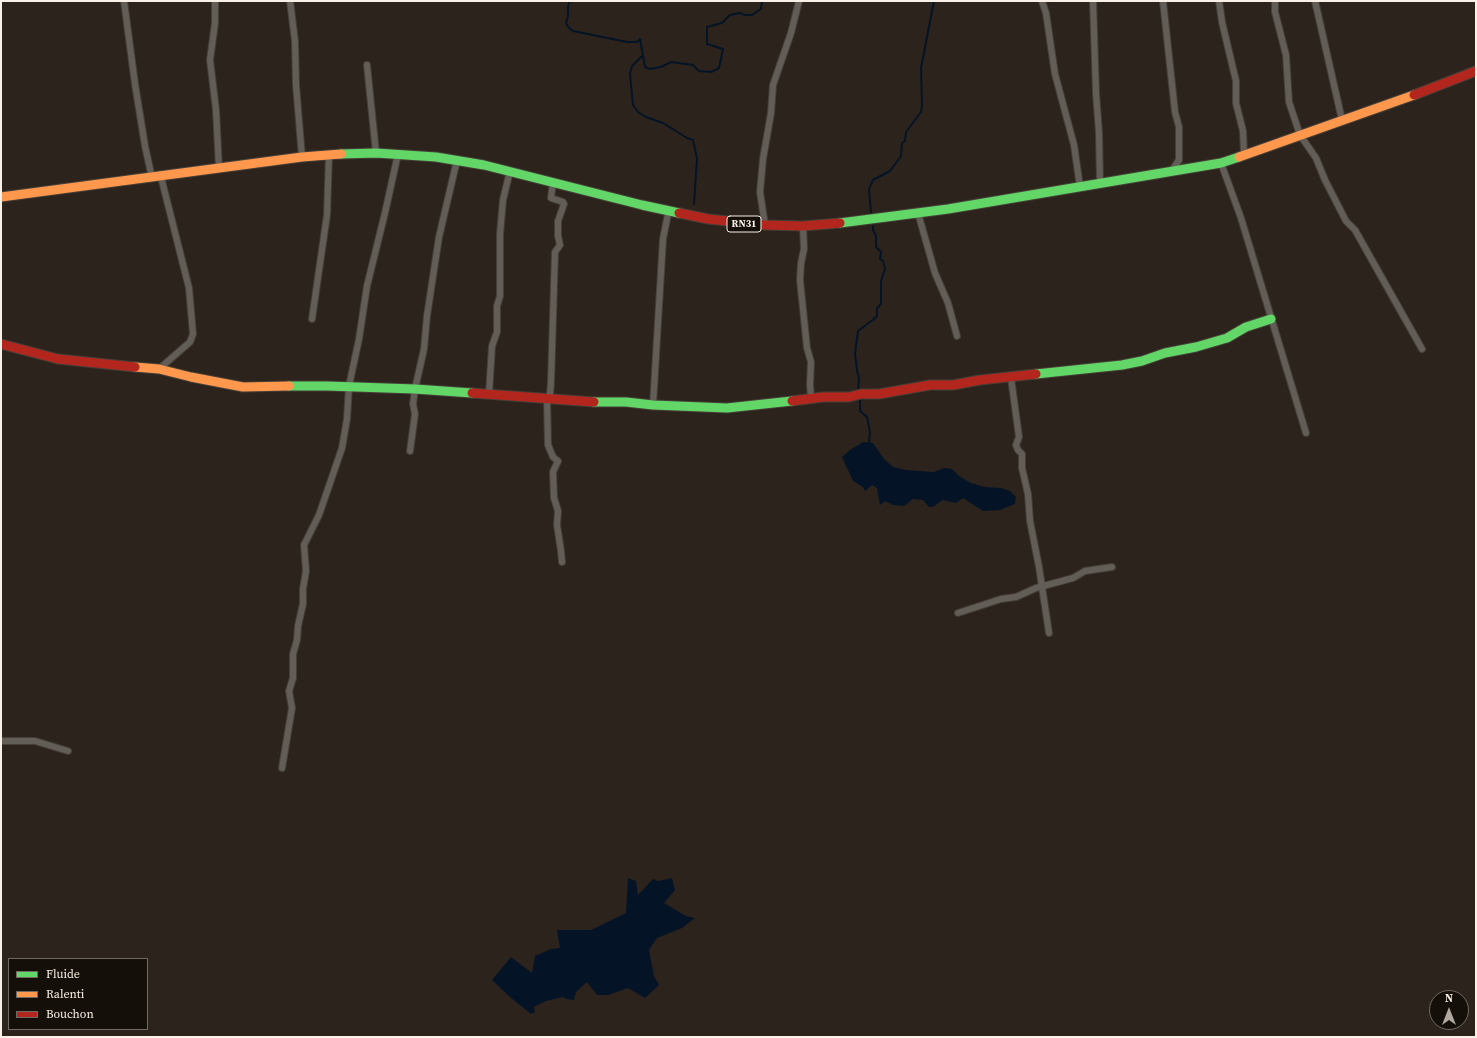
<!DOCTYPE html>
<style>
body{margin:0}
#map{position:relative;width:1477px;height:1038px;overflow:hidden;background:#2c241c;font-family:"Source Serif 4",serif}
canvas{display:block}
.frame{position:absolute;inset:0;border:2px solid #f9f0e7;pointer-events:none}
.legend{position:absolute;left:8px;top:958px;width:140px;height:72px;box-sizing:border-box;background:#150f09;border:1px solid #706962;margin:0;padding:5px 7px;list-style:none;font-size:12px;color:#f9f0e7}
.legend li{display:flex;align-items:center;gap:8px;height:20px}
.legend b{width:20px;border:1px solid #706962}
.north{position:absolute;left:1429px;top:990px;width:40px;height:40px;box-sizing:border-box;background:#150f09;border:1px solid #706962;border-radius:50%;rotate:0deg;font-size:11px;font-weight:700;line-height:16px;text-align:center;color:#f9f0e7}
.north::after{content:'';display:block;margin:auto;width:14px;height:18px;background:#b1a9a0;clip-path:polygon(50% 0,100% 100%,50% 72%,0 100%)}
</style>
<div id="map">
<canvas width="1477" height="1038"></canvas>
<div class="frame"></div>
<ul class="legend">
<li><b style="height:5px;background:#63d668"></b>Fluide</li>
<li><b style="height:5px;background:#ff974d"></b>Ralenti</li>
<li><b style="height:5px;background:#b3261e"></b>Bouchon</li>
</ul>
<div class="north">N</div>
</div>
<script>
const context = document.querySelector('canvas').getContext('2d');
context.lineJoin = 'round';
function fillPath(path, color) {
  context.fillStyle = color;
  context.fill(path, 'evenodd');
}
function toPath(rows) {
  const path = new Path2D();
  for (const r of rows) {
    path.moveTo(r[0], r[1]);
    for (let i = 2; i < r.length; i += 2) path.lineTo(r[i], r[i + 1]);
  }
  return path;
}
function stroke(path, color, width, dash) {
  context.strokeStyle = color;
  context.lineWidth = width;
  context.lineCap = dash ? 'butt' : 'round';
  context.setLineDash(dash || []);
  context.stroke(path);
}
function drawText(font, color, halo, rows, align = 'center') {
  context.font = font + ' "Source Serif 4",serif';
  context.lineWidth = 3;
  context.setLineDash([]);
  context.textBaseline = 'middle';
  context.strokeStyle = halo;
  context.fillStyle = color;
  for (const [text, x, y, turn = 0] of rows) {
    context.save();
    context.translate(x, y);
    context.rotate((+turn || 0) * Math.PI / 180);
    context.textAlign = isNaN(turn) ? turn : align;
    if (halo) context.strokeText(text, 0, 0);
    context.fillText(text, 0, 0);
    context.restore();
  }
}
fillPath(toPath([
 [863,442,873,443,884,459,893,467,906,470,934,472,944,468,952,469,959,476,971,483,985,487,1001,488,1010,491,1016,497,1015,504,1000,510,983,511,963,498,956,503,943,500,933,507,929,507,923,500,913,499,904,506,893,505,885,501,880,505,877,488,872,485,865,491,863,487,853,481,842,457,850,450],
 [628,878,636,881,638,895,653,879,658,881,672,878,675,890,664,903,686,916,695,918,682,928,657,938,649,950,654,976,659,985,645,998,628,988,608,995,597,995,587,982,576,992,574,1000,566,999,563,997,546,1001,534,1007,535,1012,531,1014,511,998,492,980,511,957,532,973,535,956,551,949,560,948,557,930,591,930,626,913]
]), '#041426');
stroke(toPath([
 [570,1,568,6,568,16,566,23,569,28,573,31,627,42,637,42,640,39,645,67,650,69,661,67,671,62,693,65,699,71,711,72,719,68,723,49,707,44,707,27,722,23,730,15,740,13,745,15,752,15,761,9,762,1],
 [643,55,632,66,630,74,633,105,638,112,646,117,663,123,687,138,693,140,697,158,694,204],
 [871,213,869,189,873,180,890,171,901,156,902,143,905,141,906,132,921,112,922,105,921,68,934,1],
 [858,391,859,378,857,371,855,353,858,331,874,319,877,316,877,308,881,304,881,281,885,269,883,261,880,259,881,252,876,247,876,236,873,230,873,226],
 [860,397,860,411,867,417,870,432,869,442]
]), '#041426', 2);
const street = toPath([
 [124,1,135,84,145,146,152,178],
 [215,1,215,23,210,60,216,110,219,168],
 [290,1,295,41,296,85,302,157],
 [1042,1,1046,13,1055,74,1074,145,1080,187],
 [1093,1,1096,93,1099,133,1100,183],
 [1163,1,1175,112,1179,127,1179,160,1171,172],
 [1219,1,1222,22,1236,81,1236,103,1243,131,1244,155],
 [1275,1,1275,12,1286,55,1289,102,1300,135,1316,158,1325,180,1346,221,1355,230,1422,349],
 [1315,1,1342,120],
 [367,65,376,153],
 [1221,163,1241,218,1306,433],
 [553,182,551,198,563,202,564,204,558,221,558,236,560,245,555,252,551,382,550,394,547,398,548,445,553,457,558,461,553,472,554,498,558,511,557,525,561,551,562,562],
 [918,213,935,273,948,303,957,336],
 [765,225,760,192,763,159,771,113,773,85,791,33,799,1],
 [803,226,804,249,801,263,800,280,807,348,811,362,810,384,811,399],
 [312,319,327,215,329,154],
 [159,369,190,342,193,334,189,288,161,177],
 [1011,378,1019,437,1016,445,1018,450,1022,454,1022,468,1028,494,1030,521,1039,567,1049,633],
 [489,394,492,346,497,332,497,306,500,296,500,234,503,200,510,171],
 [653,405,663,239,668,214,672,212],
 [410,451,415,414,413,404,415,389,424,349,427,316,439,237,457,160],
 [958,613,1001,599,1016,597,1036,588,1073,578,1085,571,1112,567],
 [1,741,35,741,68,751],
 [282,768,292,708,289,691,293,678,293,654,297,640,298,626,303,604,303,589,306,571,304,545,319,515,342,448,347,419,349,386,359,339,367,286,385,213,398,154]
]);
const fast = toPath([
 [341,154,376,153,436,157,484,165,642,205,679,213],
 [840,223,948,209,1221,163,1239,157],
 [1036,374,1122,365,1142,361,1165,353,1196,347,1227,338,1246,327,1271,319],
 [289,386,327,386,415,389,472,393],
 [594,402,626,402,653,405,727,408,792,401]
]);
const slow = toPath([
 [1239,157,1414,95],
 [1,197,302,157,341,154],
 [135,367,159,369,191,377,243,387,289,386]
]);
const jam = toPath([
 [1414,95,1476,71],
 [679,213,708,219,765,225,803,226,840,223],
 [1,344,58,359,135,367],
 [472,393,594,402],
 [792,401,823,397,849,397,861,394,879,394,930,385,953,385,980,380,1036,374]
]);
stroke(street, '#453f38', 8);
stroke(fast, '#453f38', 11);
stroke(slow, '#453f38', 11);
stroke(jam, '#453f38', 11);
stroke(street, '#625d57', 6);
stroke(fast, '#63d668', 9);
stroke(slow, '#ff974d', 9);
stroke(jam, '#b3261e', 9);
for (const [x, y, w] of [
 [744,224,34]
]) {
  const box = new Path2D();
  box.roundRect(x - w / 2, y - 8, w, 16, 3);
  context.fillStyle = '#150f09';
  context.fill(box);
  stroke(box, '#f9f0e7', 1);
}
drawText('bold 10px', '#f9f0e7', null, [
 ["RN31",744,224]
]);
</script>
